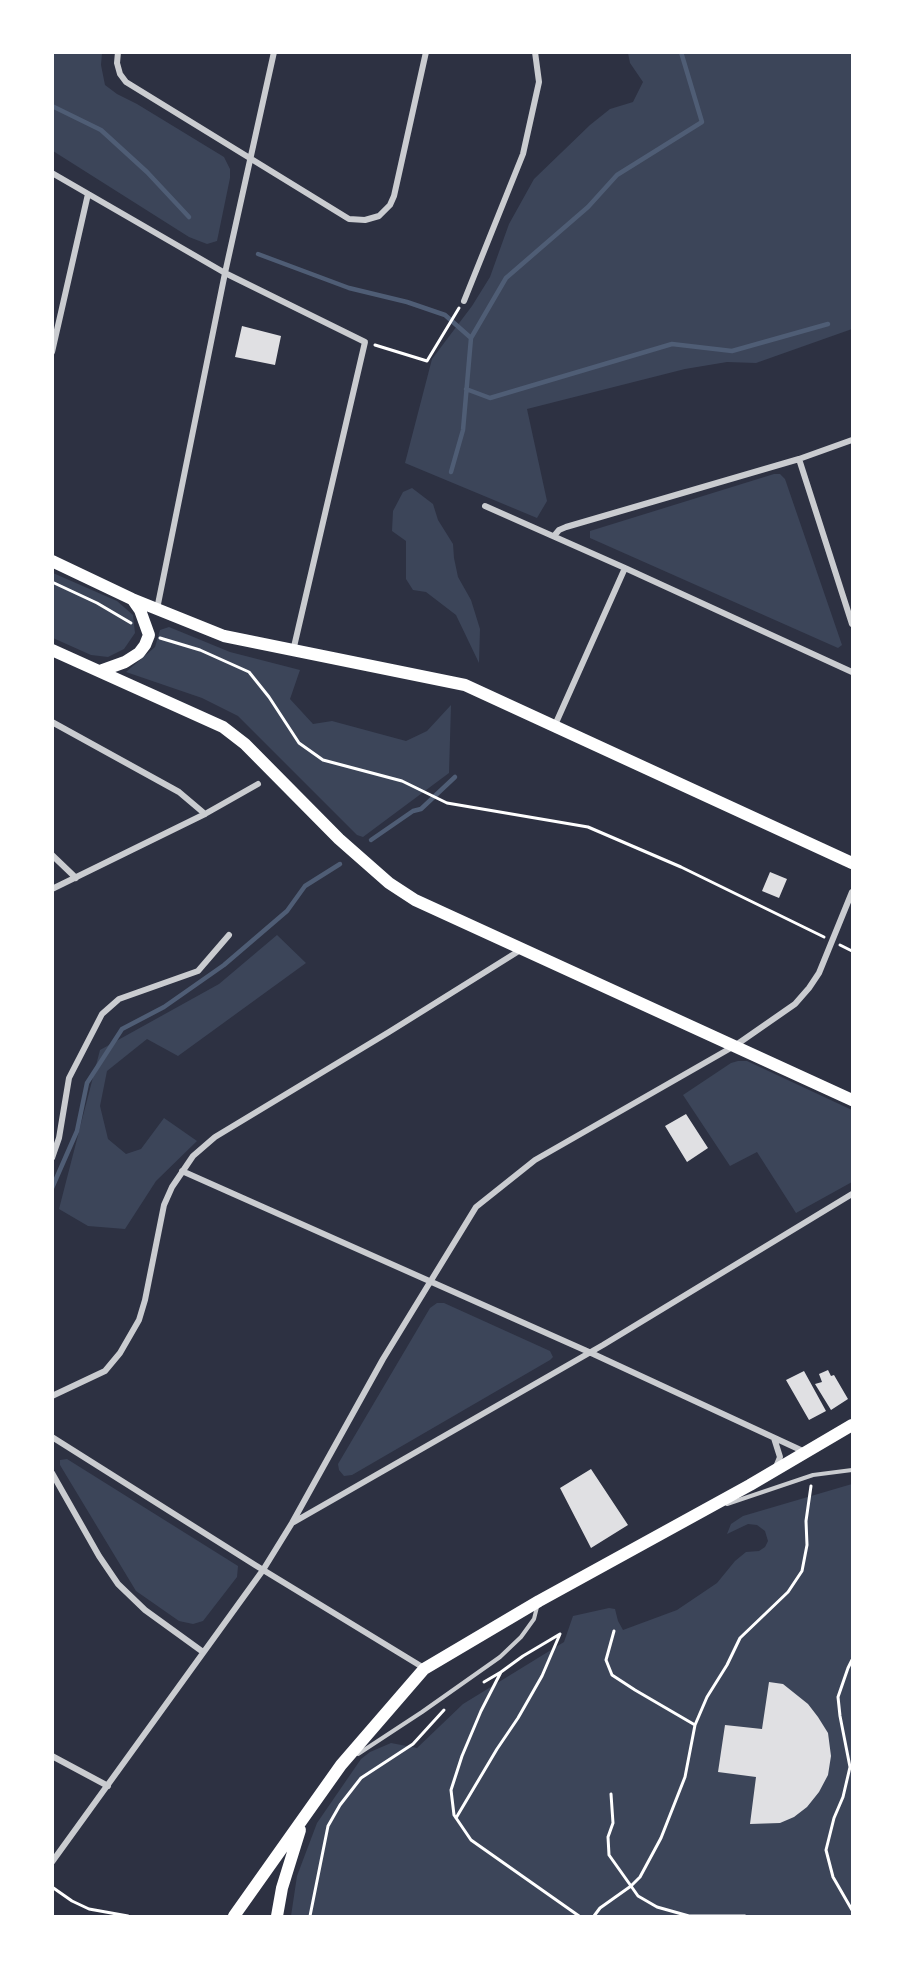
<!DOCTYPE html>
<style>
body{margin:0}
#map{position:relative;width:905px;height:1969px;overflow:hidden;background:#2d3142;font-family:Ubuntu,sans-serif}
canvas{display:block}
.frame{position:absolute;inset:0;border:54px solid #fff;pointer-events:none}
</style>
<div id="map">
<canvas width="905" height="1969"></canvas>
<div class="frame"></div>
</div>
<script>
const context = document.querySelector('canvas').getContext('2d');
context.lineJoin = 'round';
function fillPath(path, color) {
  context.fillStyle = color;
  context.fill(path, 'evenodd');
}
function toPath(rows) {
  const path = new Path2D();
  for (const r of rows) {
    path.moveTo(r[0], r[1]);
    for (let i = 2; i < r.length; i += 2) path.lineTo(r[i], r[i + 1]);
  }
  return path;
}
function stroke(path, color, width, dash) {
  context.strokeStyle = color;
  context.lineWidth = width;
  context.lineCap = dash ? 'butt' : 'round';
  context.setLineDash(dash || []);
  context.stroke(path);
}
fillPath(toPath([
 [52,53,102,53,101,65,105,85,117,94,137,104,224,157,230,169,230,178,217,241,207,244,189,237,53,151],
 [628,53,852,53,852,329,756,363,727,362,685,369,527,409,547,501,537,518,405,463,432,359,472,306,490,277,509,224,534,179,590,125,610,109,633,102,643,82,630,63],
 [774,474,780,474,785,479,842,645,838,648,590,538,590,531],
 [412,488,433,504,438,520,453,544,454,558,458,577,471,600,480,629,479,663,456,615,426,592,413,590,406,579,406,541,392,531,393,511,403,492],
 [53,573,117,601,133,615,135,633,124,649,108,657,91,655,53,638],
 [169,627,230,652,300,670,290,699,313,724,332,721,406,741,427,731,451,705,449,773,363,837,357,835,238,716,202,698,126,672,155,647,160,630],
 [277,935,306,963,178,1056,147,1039,107,1071,100,1106,108,1139,126,1154,141,1149,164,1118,197,1141,156,1181,125,1229,88,1226,59,1209,100,1050,219,984],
 [738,1061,747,1061,852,1110,852,1182,796,1213,757,1152,730,1166,683,1095,731,1063],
 [437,1303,444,1303,550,1351,553,1357,550,1360,352,1475,344,1476,339,1470,338,1464,430,1308],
 [67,1459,238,1566,237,1577,203,1621,193,1624,179,1621,136,1591,60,1465,60,1460],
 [852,1484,852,1916,291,1916,297,1876,317,1823,361,1759,370,1752,391,1743,417,1748,463,1704,564,1642,573,1616,609,1608,615,1609,618,1621,623,1630,677,1610,717,1583,735,1561,746,1552,759,1551,765,1547,768,1541,765,1531,757,1525,748,1524,727,1534,731,1524,743,1516]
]), '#3c4559');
stroke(toPath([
 [52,106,101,130,147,172,189,217],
 [258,254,349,288,407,302,445,315,471,338],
 [466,389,490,398,672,344,732,351,828,324],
 [451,472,463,430,471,338,506,278,588,207,617,175,702,122,681,52],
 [371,840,413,811,421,809,455,777],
 [52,1188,77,1131,87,1083,122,1029,164,1007,224,965,287,911,305,886,340,864]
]), '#4f5d75', 4.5);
fillPath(toPath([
 [242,326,281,336,275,365,235,357],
 [770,872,787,879,779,898,762,891],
 [686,1114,708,1148,687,1162,665,1126],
 [828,1370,831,1376,834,1375,848,1399,831,1410,815,1384,822,1382,819,1374],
 [804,1371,826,1411,809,1420,786,1380],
 [591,1469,628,1525,591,1548,560,1488],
 [769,1682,783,1684,808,1704,818,1717,828,1733,831,1756,828,1775,819,1792,807,1807,794,1817,780,1823,750,1824,756,1777,718,1772,725,1725,762,1729]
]), '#e0e0e3');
stroke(toPath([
 [375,345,427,361,459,308],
 [52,582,97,603,131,623],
 [160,638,200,650,249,672,269,697,299,743,323,760,402,781,447,803,588,827,681,867,824,937],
 [840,945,852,951],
 [614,1631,606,1660,612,1675,635,1690,695,1725],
 [852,1660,848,1668,838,1697,840,1716,850,1767,843,1797,834,1818,826,1850,833,1877,852,1910],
 [484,1682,501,1672,481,1711,462,1756,451,1790,454,1815,471,1840,579,1916],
 [611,1794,613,1823,608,1837,609,1855,631,1886,640,1877,661,1838,685,1777,695,1725,707,1697,727,1665,740,1638,788,1592,802,1571,807,1545,806,1521,811,1486],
 [456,1818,497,1749,518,1718,542,1676,560,1634,523,1656,501,1672],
 [52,1887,72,1901,89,1909,128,1916],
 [310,1916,328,1826,340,1805,361,1778,413,1744,444,1710],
 [594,1916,600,1908,631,1886,638,1896,657,1907,689,1916,745,1916]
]), '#fff', 3);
stroke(toPath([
 [727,1504,813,1475,852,1470],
 [358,1754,422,1712,500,1657,521,1637,534,1619,537,1607]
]), '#caccd0', 4);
stroke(toPath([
 [118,52,117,63,120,74,126,82,349,219,365,220,379,216,390,205,394,196,426,52],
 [52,173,225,273,365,342,293,651],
 [464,301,523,154,539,82,535,52],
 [52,352,88,194],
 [799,459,852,624],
 [485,506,625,568,852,672],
 [554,536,559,530,566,527,799,459,852,440],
 [157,609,225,273,274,52],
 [52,722,179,792,205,814],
 [555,725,625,568],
 [52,855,76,878],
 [52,889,205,814,258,784],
 [52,1158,59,1138,69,1078,102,1014,119,999,198,971,229,935],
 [182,1171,589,1352,805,1452],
 [52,1396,105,1371,120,1353,139,1320,145,1300,164,1205,172,1187,193,1156,215,1137,389,1032,522,949],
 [52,1437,255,1565,424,1668],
 [774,1438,780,1457,776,1467],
 [52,1473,99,1556,118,1584,145,1610,203,1652],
 [294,1522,603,1345,852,1194],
 [52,1756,108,1786],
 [52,1862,263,1570,292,1523,383,1359,476,1207,535,1160,736,1045,795,1004,809,988,819,973,852,892]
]), '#caccd0', 6);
stroke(toPath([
 [52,561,132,599,224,636,465,685,852,863],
 [52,650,223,727,245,744,339,839,389,883,415,900,852,1100],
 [100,671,125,662,139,653,145,645,149,635,140,610,133,600],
 [234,1916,341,1765,424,1669,539,1601,750,1485,852,1425],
 [277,1916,282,1888,300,1830]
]), '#fff', 12);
</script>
